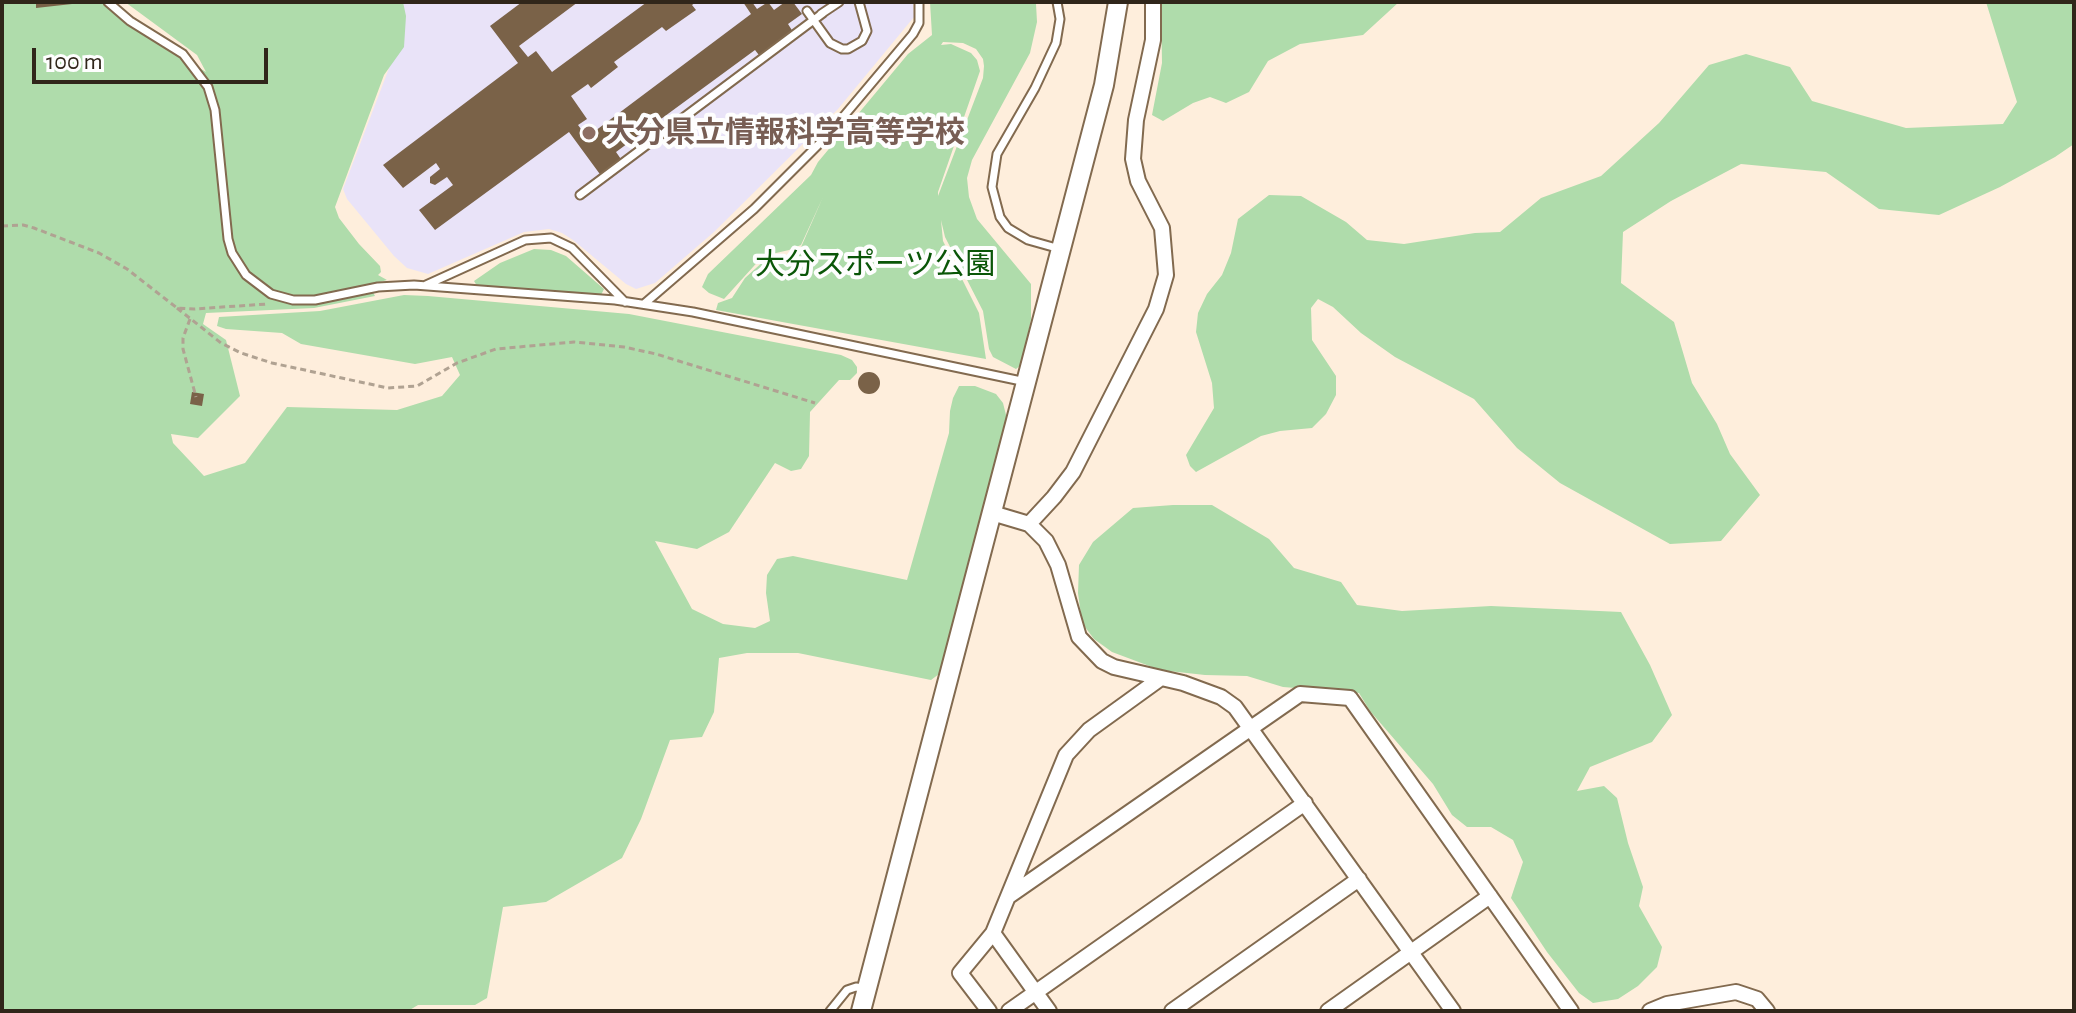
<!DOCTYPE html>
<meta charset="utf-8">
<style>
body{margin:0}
#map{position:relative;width:2076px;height:1013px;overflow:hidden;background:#feeedc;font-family:"Alegreya Sans",sans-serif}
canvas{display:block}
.frame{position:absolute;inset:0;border:4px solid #30261a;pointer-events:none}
.scale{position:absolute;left:32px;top:48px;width:236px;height:36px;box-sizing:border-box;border:4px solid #30261a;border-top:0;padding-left:10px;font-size:24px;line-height:28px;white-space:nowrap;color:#30261a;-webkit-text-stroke:6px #fefefe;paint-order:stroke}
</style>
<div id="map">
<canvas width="2076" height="1013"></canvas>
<div class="frame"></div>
<div class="scale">100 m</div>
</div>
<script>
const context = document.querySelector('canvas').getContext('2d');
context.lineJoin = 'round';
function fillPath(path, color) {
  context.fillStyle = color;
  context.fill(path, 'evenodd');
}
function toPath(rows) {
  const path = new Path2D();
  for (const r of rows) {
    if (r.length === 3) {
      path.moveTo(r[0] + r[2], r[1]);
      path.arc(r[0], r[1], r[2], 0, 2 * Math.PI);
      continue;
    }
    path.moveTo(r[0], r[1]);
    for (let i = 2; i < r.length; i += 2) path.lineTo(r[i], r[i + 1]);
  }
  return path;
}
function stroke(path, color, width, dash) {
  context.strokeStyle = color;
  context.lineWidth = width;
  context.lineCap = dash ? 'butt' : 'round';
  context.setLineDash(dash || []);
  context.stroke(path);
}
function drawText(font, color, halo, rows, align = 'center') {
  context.font = font + ' "Alegreya Sans","Noto Sans JP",sans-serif';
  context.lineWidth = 8;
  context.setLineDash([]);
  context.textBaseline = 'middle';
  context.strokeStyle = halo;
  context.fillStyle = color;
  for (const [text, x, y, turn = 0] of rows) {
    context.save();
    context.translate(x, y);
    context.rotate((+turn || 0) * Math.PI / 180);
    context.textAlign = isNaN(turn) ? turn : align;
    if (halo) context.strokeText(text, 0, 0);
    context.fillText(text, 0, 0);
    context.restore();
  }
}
fillPath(toPath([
 [400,2,913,2,914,17,838,109,714,232,655,283,636,289,626,284,573,240,562,233,549,229,524,232,428,274,407,268,394,256,347,199,343,189,402,34]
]), '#e9e3f8');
fillPath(toPath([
 [5,2,103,2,125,23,206,72,197,55,125,2,403,2,406,16,404,47,384,75,335,207,339,218,359,244,380,266,381,272,378,275,387,280,369,285,375,296,314,308,206,313,203,324,226,340,240,396,198,438,171,434,173,443,204,476,245,463,287,407,397,410,442,396,460,375,452,357,415,364,301,344,282,333,226,329,217,326,219,317,320,311,404,295,428,296,629,314,841,355,852,360,857,367,857,373,850,380,839,380,810,412,809,456,801,469,791,471,775,463,729,532,697,549,655,541,692,609,723,624,755,628,770,621,766,593,767,575,777,559,793,556,907,580,949,433,950,411,953,398,959,386,975,386,996,394,1003,403,1007,419,943,671,931,680,798,653,747,653,719,658,714,712,702,737,670,740,641,819,622,858,546,902,503,907,487,998,475,1005,418,1005,408,1011,2,1011,2,5],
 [930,2,1035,2,1036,4,1037,22,1030,53,972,160,967,178,969,197,977,219,1031,284,1031,319,1022,364,1016,369,993,357,989,349,983,311,945,237,941,220,943,241,979,313,986,359,716,310,718,303,732,298,745,278,766,259,798,254,823,197,801,245,789,250,763,256,724,299,709,293,702,287,708,274,811,175,818,162,908,54,932,35],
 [943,42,963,43,976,49,983,59,984,66,983,78,938,196,938,192,980,71,977,60,971,53,951,44,941,45],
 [1161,2,1399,2,1363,35,1300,44,1268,61,1249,92,1226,103,1210,97,1193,103,1163,121,1152,115,1162,63],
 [1986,2,2074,2,2074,144,2055,157,2000,187,1939,215,1879,209,1826,172,1741,164,1671,201,1623,232,1621,283,1674,322,1692,383,1717,424,1730,454,1760,495,1721,541,1670,544,1560,483,1517,448,1474,399,1395,357,1361,333,1333,307,1318,299,1311,308,1312,340,1336,376,1336,395,1326,414,1312,428,1280,431,1261,436,1196,472,1190,466,1186,455,1214,408,1212,383,1196,332,1198,313,1207,294,1222,275,1231,253,1238,219,1269,195,1301,196,1346,222,1367,240,1404,244,1475,233,1500,232,1541,198,1601,176,1659,123,1709,65,1746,54,1790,67,1812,101,1906,128,2003,124,2017,102],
 [534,249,551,250,566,256,604,289,601,295,477,286,474,281,500,263],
 [1173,505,1212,505,1269,539,1294,568,1341,582,1357,605,1402,611,1491,606,1621,612,1650,665,1672,715,1652,742,1590,767,1577,791,1604,786,1617,798,1628,843,1643,887,1639,906,1662,947,1657,967,1638,986,1618,999,1593,1003,1579,993,1547,952,1511,898,1523,862,1513,840,1491,827,1467,827,1452,815,1433,784,1370,711,1359,693,1283,687,1247,676,1205,675,1160,670,1112,652,1094,639,1082,623,1078,593,1079,565,1093,542,1133,508]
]), '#afdcab');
fillPath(toPath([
 [36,2,72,2,72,4,36,8],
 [522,2,578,2,519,46,528,57,536,51,552,72,647,2,696,2,692,5,696,10,666,31,662,27,614,62,618,67,591,88,588,84,571,96,587,119,578,125,587,137,751,14,743,2,752,2,757,9,768,2,774,10,785,2,793,2,802,14,788,24,795,35,762,59,755,50,616,152,623,162,602,177,569,132,435,230,419,210,453,185,447,177,435,185,430,183,430,177,440,169,436,163,403,188,383,165,518,63,490,26],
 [869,383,11],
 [192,392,204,394,202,406,190,404]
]), '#7a6248');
const service = toPath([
 [108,2,130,21,183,54,208,87,215,110,228,239,232,253,246,275,271,294,293,300,315,300,378,287,414,285,615,300,693,312,1026,382],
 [1057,2,1060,19,1056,43,1035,88,997,154,992,187,1000,217,1008,228,1028,240,1060,249],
 [807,11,830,43,842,49,848,49,862,41,867,31,859,2],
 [821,14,839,2],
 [580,195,823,13],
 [426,285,525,240,551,238,572,248,625,302],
 [644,304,754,209,827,136,913,34,919,23,919,2],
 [830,1011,847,990,856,987,865,988]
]);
const minor = toPath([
 [992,513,1029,524,1046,541,1058,565,1079,637,1102,661,1114,667,1183,683,1221,697,1235,707,1453,1011],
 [1029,524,1054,497,1073,472,1156,309,1166,275,1162,228,1138,181,1133,159,1136,120,1153,40,1153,2],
 [1009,896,1300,694,1350,698,1571,1011],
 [993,933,1049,1011],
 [989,1011,960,973,993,933,1066,755,1089,730,1161,678],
 [1009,1011,1305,803],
 [1172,1011,1359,879],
 [1328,1011,1490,896],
 [1650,1011,1667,1004,1736,992,1757,999,1767,1011]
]);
const tertiary = toPath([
 [861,1011,1104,85,1118,2]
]);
stroke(service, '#826a4f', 11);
stroke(minor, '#826a4f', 18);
stroke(tertiary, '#826a4f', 22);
stroke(toPath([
 [2,226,23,225,34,228,99,253,127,269,177,308,194,309,267,304],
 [177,308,221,343,241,353,272,363,388,388,417,386,457,363,496,349,574,342,624,347,656,354,815,403],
 [190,319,183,338,183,349,196,397]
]), '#b0a292', 3, [6, 4]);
stroke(service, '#fff', 7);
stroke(minor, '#fff', 14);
stroke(tertiary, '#fff', 18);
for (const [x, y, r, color] of [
 [589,133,8,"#8d6e63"]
]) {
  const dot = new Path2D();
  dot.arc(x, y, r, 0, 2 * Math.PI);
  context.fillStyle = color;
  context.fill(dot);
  stroke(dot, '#fefefe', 3);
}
drawText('bold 30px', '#785e54', '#fefefe', [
 ["大分県立情報科学高等学校",605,133]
], 'left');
drawText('30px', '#0a5608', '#fefefe', [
 ["大分スポーツ公園",875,265]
]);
</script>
